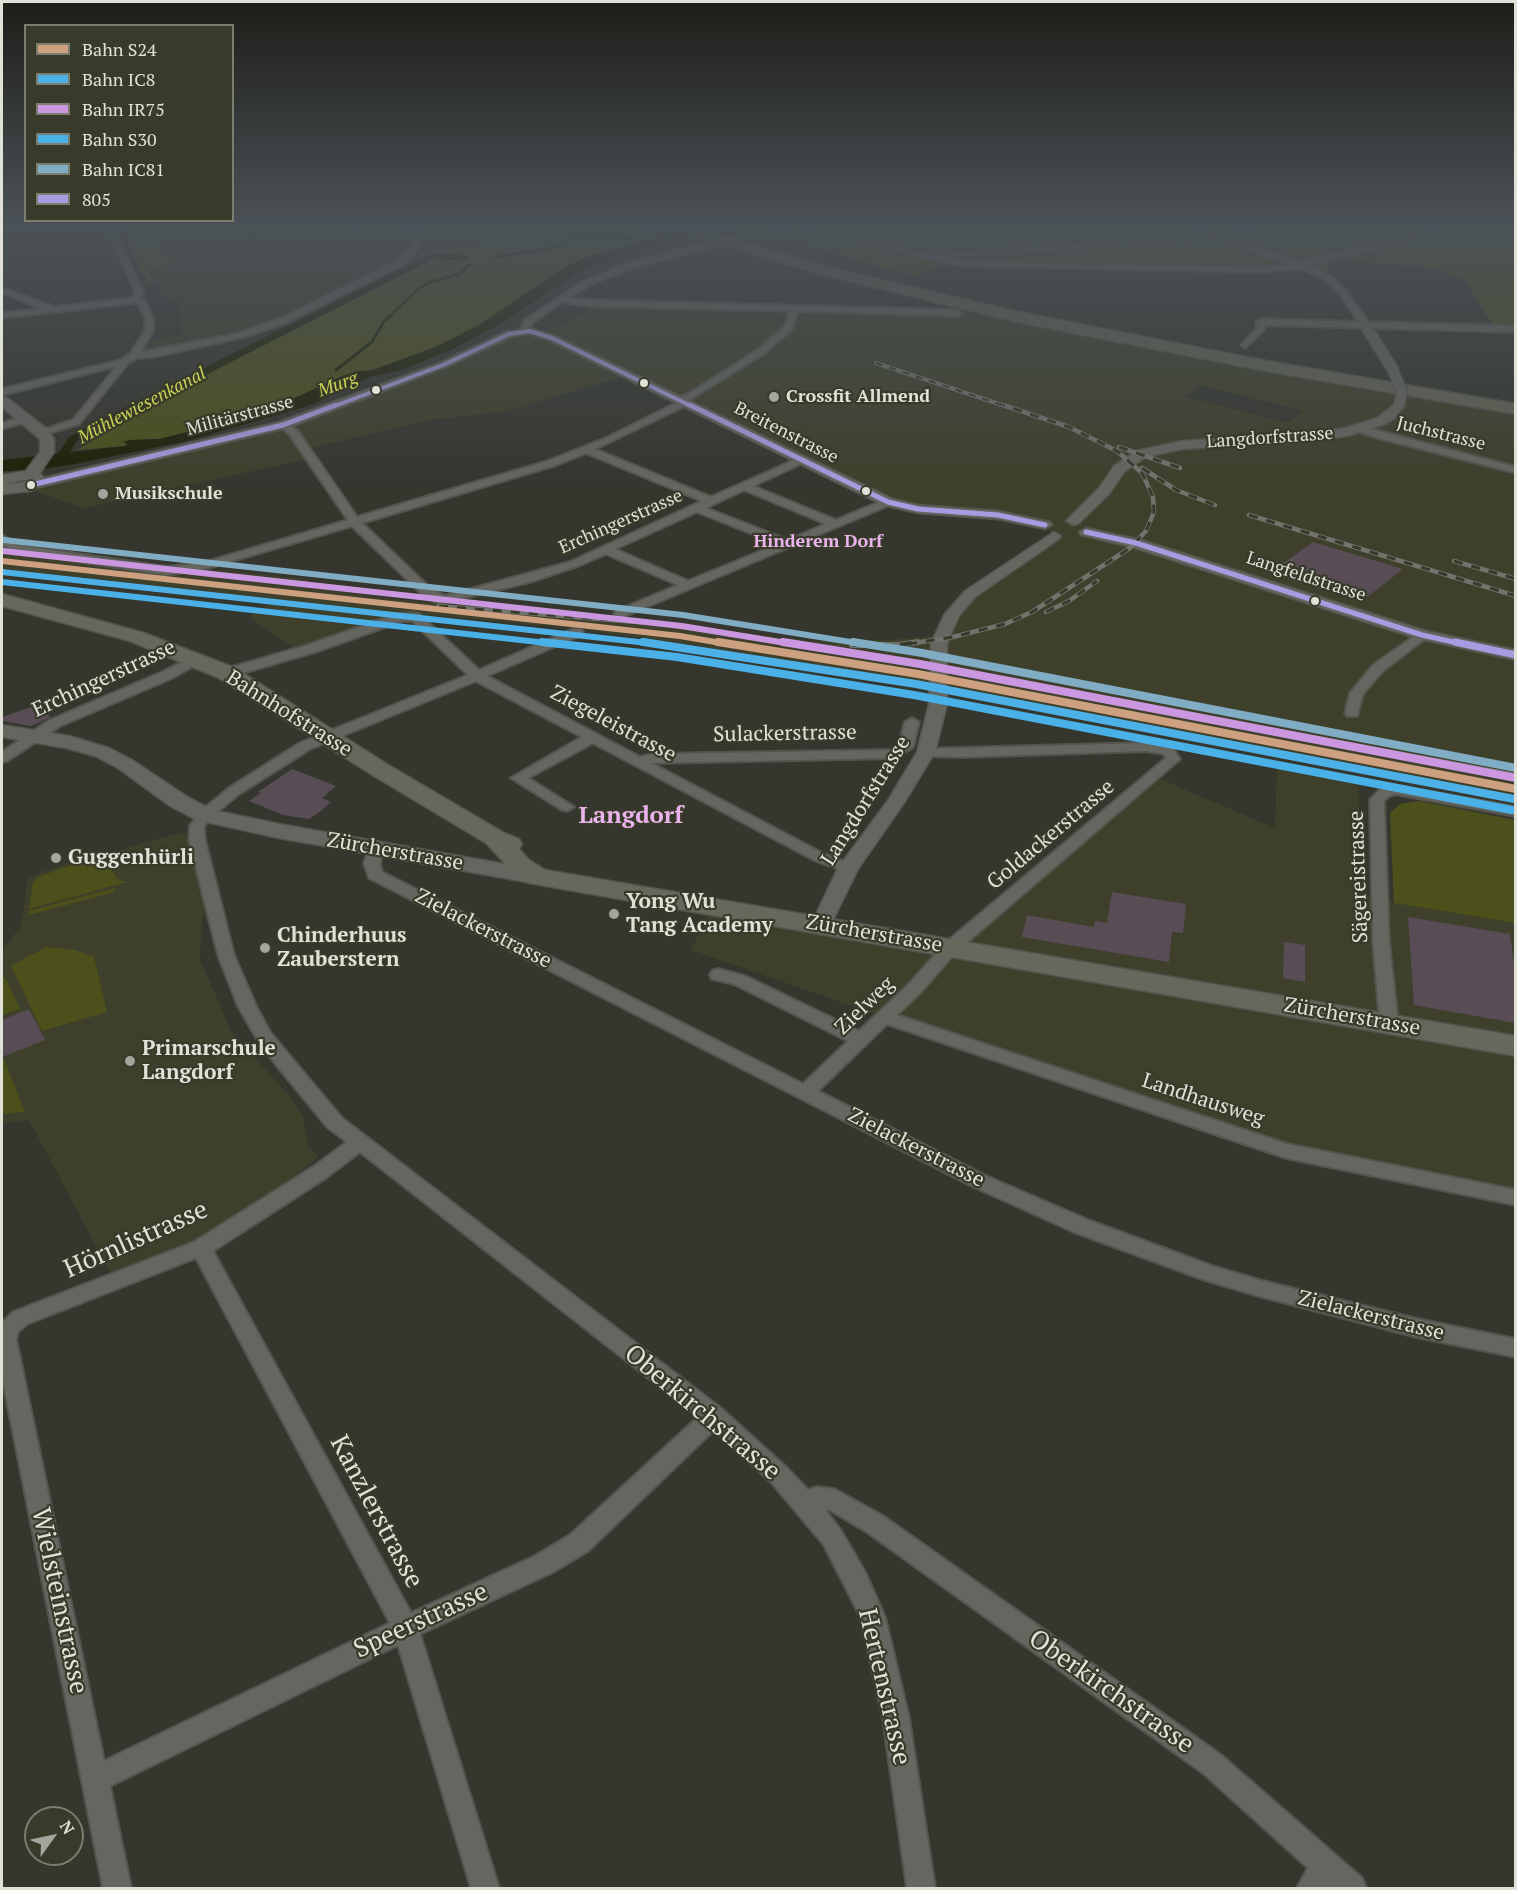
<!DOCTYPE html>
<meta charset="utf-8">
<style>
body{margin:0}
#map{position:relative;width:1517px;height:1890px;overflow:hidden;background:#35362e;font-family:"PT Serif",serif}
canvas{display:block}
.frame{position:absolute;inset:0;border:3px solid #e0e1d7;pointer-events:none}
.legend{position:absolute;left:24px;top:24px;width:210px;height:198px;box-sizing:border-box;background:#383a2a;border:2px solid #7b7d6f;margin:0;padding:8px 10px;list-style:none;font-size:18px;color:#e0e1d7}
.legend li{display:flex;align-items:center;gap:12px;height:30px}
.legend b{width:30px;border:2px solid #7b7d6f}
.north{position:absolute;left:24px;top:1806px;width:60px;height:60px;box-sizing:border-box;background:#383a2a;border:2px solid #7b7d6f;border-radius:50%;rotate:57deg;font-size:16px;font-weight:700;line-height:24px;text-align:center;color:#e0e1d7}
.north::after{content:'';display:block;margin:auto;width:21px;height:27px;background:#a4a59c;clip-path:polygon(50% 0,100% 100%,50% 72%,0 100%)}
</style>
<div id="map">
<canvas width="1517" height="1890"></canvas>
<div class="frame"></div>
<ul class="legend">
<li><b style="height:8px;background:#cda180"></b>Bahn S24</li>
<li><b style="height:8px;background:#4db0e6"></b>Bahn IC8</li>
<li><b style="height:8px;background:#cb97e0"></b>Bahn IR75</li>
<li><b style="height:8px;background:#49b1e8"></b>Bahn S30</li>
<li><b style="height:8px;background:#80acc4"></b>Bahn IC81</li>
<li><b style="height:8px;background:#a79ce2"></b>805</li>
</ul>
<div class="north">N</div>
</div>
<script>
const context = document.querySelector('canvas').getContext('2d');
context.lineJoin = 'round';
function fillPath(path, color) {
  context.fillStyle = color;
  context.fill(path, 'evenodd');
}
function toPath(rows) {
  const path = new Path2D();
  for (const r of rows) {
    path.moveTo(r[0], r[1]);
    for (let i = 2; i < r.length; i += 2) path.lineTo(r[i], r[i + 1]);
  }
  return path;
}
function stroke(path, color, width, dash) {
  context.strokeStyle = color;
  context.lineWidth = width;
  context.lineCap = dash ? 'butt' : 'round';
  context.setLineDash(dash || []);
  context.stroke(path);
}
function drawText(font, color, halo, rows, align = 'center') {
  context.font = font + ' "PT Serif",serif';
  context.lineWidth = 4.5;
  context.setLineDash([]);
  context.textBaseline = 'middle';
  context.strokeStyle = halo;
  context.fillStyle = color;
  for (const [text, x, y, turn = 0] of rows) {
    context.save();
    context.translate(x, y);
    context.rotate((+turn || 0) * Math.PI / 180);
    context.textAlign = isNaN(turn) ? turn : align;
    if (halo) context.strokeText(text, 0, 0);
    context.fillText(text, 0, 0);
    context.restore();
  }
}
fillPath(toPath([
 [367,225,610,225,489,244,486,242,420,252,269,324,250,331,151,352,142,349,149,341,183,335,180,307,176,298,165,298,149,272,175,263,158,247,256,233,260,237,276,234,280,238],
 [607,301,980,311,1246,367,1515,416,1515,797,1244,746,1195,739,916,683,757,655,580,629,399,612,297,650,249,617,274,600,2,574,2,549,73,561,182,576,209,569,306,579,316,588,384,598,454,605,478,603,620,617,810,641,890,640,942,635,970,594,1053,535,1045,525,887,504,625,376,503,412,434,419,311,448,317,457,84,508,25,488,331,409,502,337,530,331,632,373,547,331],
 [1202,386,1302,410,1303,411,1287,423,1184,396],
 [1277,765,1358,780,1365,898,1515,923,1515,1044,950,948,1158,778,1275,828],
 [185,833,189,838,207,911,202,918,200,959,231,1031,286,1092,303,1116,308,1145,318,1157,201,1248,115,1282,29,1120,2,1123,2,952,21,925,28,879,39,873,102,852,120,850,175,834],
 [709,913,1515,1057,1515,1195,1288,1149,884,1017,691,950]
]), '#3e402b');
fillPath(toPath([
 [201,225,366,225,281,238,276,234,261,236,256,232,159,246,175,263,150,270,149,272,154,282,148,283,125,236,131,235,129,230],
 [612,225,661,238,571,264,479,325,434,348,386,366,342,376,297,397,235,420,159,439,129,440,123,442,127,444,124,446,77,450,118,426,103,421,285,333,421,257,421,252],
 [748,225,1515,225,1515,325,1493,325,1466,282,1438,268,1334,260,1326,274,1298,261,1280,267,1260,269,957,261,915,276,782,240,774,243,731,230],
 [1419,801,1515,820,1515,923,1394,903,1390,813,1400,804],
 [77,863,110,868,117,879,127,882,29,909,33,883,36,878],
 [114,888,115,892,29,915,29,911],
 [46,947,75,950,94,957,107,1012,42,1031,11,966],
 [5,977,20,1009,2,1015,2,979],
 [4,1059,25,1112,2,1114,2,1060]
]), '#4c501b');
fillPath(toPath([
 [712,225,731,225,626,253,599,264,575,275,495,327,453,349,402,370,369,377,311,405,187,441,75,464,37,470,2,471,2,460,125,446,128,444,123,442,130,440,159,439,235,420,297,397,342,376,358,371,370,371,435,347,479,325,563,268,589,256]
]), '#1e2006');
stroke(toPath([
 [649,251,655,243],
 [495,257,552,248,566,240,585,237,613,236,649,242],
 [336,370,372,342,383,323,418,289,430,282,457,275,470,265]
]), '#1e2006', 3);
fillPath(toPath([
 [430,254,467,255,471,258,467,261,434,259,97,430,77,441,68,455,52,464,44,464,42,462,60,451,69,437,89,426,430,254]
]), '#1e2006');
fillPath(toPath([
 [1313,542,1403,569,1361,602,1270,573],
 [35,706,51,717,31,726,2,721,2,717],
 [292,769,336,786,322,798,331,802,321,811,309,819,283,815,249,801,261,793,258,792],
 [1112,892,1186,904,1183,933,1172,932,1169,962,1022,937,1027,915,1094,927,1095,921,1107,923],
 [1408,917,1510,934,1515,971,1515,1023,1414,1005],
 [1284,942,1305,945,1305,982,1283,978],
 [29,1009,45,1040,2,1057,2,1020]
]), '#584d55');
const minor = toPath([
 [402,225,410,225,419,231,422,240,417,251,406,263,290,321,245,337,152,357,137,358,128,363,79,424,42,435,37,432,73,420,117,366,2,395,2,389,121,360,131,353,145,330,145,318,139,305,134,303,2,318,2,313,43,309,2,293,2,288,55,307,132,298,136,294,108,229,115,231,144,294,140,299,145,301,153,318,153,330,141,352,240,333,284,317,400,259,411,248,414,240,413,234,402,225],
 [783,225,797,225,964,262,1262,268,1291,265,1217,239,952,257,948,255,952,253,1208,236,1179,225,1190,225,1218,234,1256,225,1268,225,1226,237,1300,262,1397,239,1435,225,1445,225,1403,243,1308,265,1329,275,1345,289,1368,322,1516,326,1516,332,1265,325,1264,330,1245,348,1241,345,1257,328,1256,322,1260,319,1359,322,1339,293,1323,279,1299,268,1262,272,964,266,783,225],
 [664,254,668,256,667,258,630,269,590,285,569,298,589,300,957,310,961,313,957,316,798,311,792,329,765,353,689,400,689,404,595,449,711,497,801,457,806,460,805,462,753,486,836,520,884,500,892,500,892,504,620,618,614,614,616,611,678,585,606,554,578,566,530,582,439,604,423,595,352,526,208,568,166,575,14,551,2,545,2,535,17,545,166,567,203,563,348,520,289,434,278,425,283,422,297,430,357,517,548,461,608,437,678,402,675,400,677,398,688,394,759,349,785,326,789,311,589,306,562,302,532,323,527,333,520,331,525,320,584,281,624,265,664,254],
 [586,453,702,501,570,562,445,596,431,589,362,523,556,465,586,453],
 [744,490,826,524,788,540,706,508,744,490],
 [697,512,778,544,688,581,615,549,697,512],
 [26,416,29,417,29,421,2,429,2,423,26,416],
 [1360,426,1516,467,1516,473,1378,438,1356,431,1355,429,1360,426],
 [415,613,419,614,479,670,573,629,581,629,583,632,581,635,487,676,640,757,652,754,892,750,899,745,905,722,912,718,919,722,913,747,895,758,651,763,824,854,853,865,856,868,853,871,848,873,814,860,593,743,528,778,574,807,567,811,562,810,511,778,582,737,476,681,310,749,239,794,210,818,204,826,205,840,234,955,256,1006,270,1032,342,1118,722,1409,787,1468,808,1490,817,1487,834,1489,883,1516,1221,1755,1362,1878,1366,1888,1329,1887,1297,1888,1308,1868,1203,1773,867,1532,830,1510,825,1510,840,1529,865,1572,885,1617,909,1718,935,1888,907,1888,883,1718,861,1618,824,1545,771,1482,714,1430,588,1551,553,1572,420,1634,499,1888,471,1888,398,1645,110,1786,131,1888,103,1888,2,1376,2,1323,13,1312,194,1242,313,1167,347,1142,328,1128,277,1066,257,1039,238,1006,218,955,189,840,190,826,200,812,229,788,300,743,468,675,412,621,402,621,315,652,232,676,222,676,220,673,222,670,305,646,397,614,415,613],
 [360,1152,698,1417,570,1535,535,1556,411,1613,213,1251,327,1177,360,1152],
 [196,1258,390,1623,104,1761,16,1339,18,1332,27,1324,196,1258],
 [1422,631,1428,635,1426,638,1383,671,1363,694,1357,716,1347,716,1345,713,1350,693,1373,665,1422,631],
 [192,657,198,661,197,664,170,679,60,726,7,761,2,762,2,752,50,720,160,673,192,657],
 [1146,743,1172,747,1180,759,956,952,922,991,897,1015,1287,1144,1516,1190,1516,1205,1286,1158,887,1024,818,1091,986,1176,1088,1220,1212,1266,1259,1280,1417,1319,1516,1339,1516,1357,1417,1337,1259,1296,1202,1279,1074,1232,972,1186,369,878,364,863,371,845,381,845,384,848,380,863,382,872,803,1084,848,1041,734,984,712,979,710,975,712,971,718,969,745,976,859,1031,910,983,944,944,1166,758,1163,754,1146,751,962,757,926,756,921,755,919,752,921,749,1146,743],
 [1396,786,1516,807,1516,816,1396,794,1389,796,1384,801,1389,941,1398,1024,1395,1028,1389,1030,1383,1028,1380,1024,1373,941,1370,800,1379,790,1396,786]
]);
const tertiary = toPath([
 [2,225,32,225,27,228,2,230,2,225],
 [1365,322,1371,325,1398,368,1396,370,1388,370,1386,368,1359,325,1365,322],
 [530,328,556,336,893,499,918,505,998,511,1050,522,1052,525,1045,529,998,519,918,513,883,505,548,340,529,334,512,337,447,367,287,428,31,489,24,485,31,481,279,422,439,363,505,332,530,328],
 [1399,401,1405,405,1395,418,1385,424,1347,436,1297,442,1182,449,1145,457,1124,472,1109,494,1078,524,1073,525,1066,521,1099,488,1114,466,1136,451,1182,441,1297,434,1345,428,1377,418,1399,401],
 [1086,528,1141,540,1426,631,1516,650,1516,660,1416,638,1132,547,1081,535,1079,532,1086,528],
 [1054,532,1061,536,1059,539,975,597,959,616,947,644,947,704,935,752,904,803,858,869,828,930,821,932,814,930,811,925,838,868,887,802,917,752,929,704,931,644,944,615,965,591,1054,532]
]);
const secondary = toPath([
 [2,397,7,398,47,429,54,439,54,452,40,473,45,480,31,491,2,494,2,475,26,471,40,452,40,439,2,407,2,397],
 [23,480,27,480,21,483,4,484,23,480],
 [2,725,69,736,109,748,132,760,186,796,212,810,279,824,538,870,546,872,549,877,546,882,538,884,279,838,197,820,170,806,118,768,95,756,66,748,2,737,2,725]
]);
const primary = toPath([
 [2,594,144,633,235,668,390,766,504,833,519,839,522,844,519,849,529,860,545,870,1516,1036,1516,1056,529,883,511,870,486,843,374,776,219,678,130,641,2,606,2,594]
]);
const motorway = toPath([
 [663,225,684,225,826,267,1018,312,1261,360,1516,404,1516,414,1261,370,1018,322,817,273,665,228,663,225]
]);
stroke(minor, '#53544d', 4);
stroke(tertiary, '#53544d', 3);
stroke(secondary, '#53544d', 3);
stroke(primary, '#53544d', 3);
stroke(motorway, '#53544d', 3);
fillPath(minor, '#65665f');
fillPath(tertiary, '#65665f');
fillPath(secondary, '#65665f');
fillPath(primary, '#67685c');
fillPath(motorway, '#636454');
const railFar2 = toPath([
 [876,363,1008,407]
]);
const railFar1 = toPath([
 [1119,447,1180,468],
 [1142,468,1176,490,1215,505],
 [1249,515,1516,596],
 [1454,561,1516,579],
 [439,606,661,624,797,644],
 [1046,612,1069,601,1097,581],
 [908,644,953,637,1005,624,1032,612,1130,548,1146,531,1154,512,1153,497,1142,473,1117,451,1069,427,1003,405]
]);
const rail = toPath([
 [787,642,835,649,1516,776],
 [852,645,898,645,918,642]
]);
stroke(railFar2, '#73736e', 4);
stroke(railFar1, '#73736e', 4.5);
stroke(rail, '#73736e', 6);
stroke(railFar2, '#383a2a', 2, [7]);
stroke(railFar1, '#383a2a', 3, [9]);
stroke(rail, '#383a2a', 4, [12]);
const minorBridge = toPath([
 [664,256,796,225]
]);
const tertiaryBridge = toPath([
 [1392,368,1402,391,1399,405]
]);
stroke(minorBridge, '#53544d', 10, []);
stroke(tertiaryBridge, '#53544d', 12, []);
stroke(minorBridge, '#65665f', 8);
stroke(tertiaryBridge, '#65665f', 10);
stroke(toPath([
 [332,407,443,365,509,334,530,331,552,338,693,407]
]), '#a79ce2', 4);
stroke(toPath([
 [690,405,888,502,918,509,998,515,1045,525],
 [31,485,283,425,336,405],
 [1086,532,1136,543,1422,635,1462,644]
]), '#a79ce2', 5);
stroke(toPath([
 [1455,642,1516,655]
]), '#a79ce2', 7);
stroke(toPath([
 [2,561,680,636,727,644]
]), '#cda180', 6);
stroke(toPath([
 [718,642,918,674,1516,789]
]), '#cda180', 8);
stroke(toPath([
 [2,572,657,644]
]), '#4db0e6', 6);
stroke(toPath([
 [643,642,916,684,1514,799]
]), '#4db0e6', 8);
stroke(toPath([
 [3,551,682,626,792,644]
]), '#cb97e0', 6);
stroke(toPath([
 [783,642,920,664,1516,778]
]), '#cb97e0', 8);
stroke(toPath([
 [2,582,556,644]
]), '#49b1e8', 6);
stroke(toPath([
 [542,642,677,657,914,695,1512,810]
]), '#49b1e8', 8);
stroke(toPath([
 [4,540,683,615,863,644]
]), '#80acc4', 6);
stroke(toPath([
 [853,642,922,653,1516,768]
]), '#80acc4', 8);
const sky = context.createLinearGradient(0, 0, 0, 490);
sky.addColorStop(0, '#1d1e19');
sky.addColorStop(0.46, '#4b5257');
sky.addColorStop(1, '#4b525700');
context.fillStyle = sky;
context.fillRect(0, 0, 1517, 490);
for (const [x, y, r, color] of [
 [644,383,5,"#e0e1d7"],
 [376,390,5,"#e0e1d7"],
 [774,397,6,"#a4a59c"],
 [31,485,5,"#e0e1d7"],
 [866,491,5,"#e0e1d7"],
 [103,494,6,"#a4a59c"],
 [1315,601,5,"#e0e1d7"],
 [56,858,6,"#a4a59c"],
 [614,914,6,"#a4a59c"],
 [265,948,6,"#a4a59c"],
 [130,1061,6,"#a4a59c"]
]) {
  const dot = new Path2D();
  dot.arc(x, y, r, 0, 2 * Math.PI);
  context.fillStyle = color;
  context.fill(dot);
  stroke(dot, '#383a2a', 2);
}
drawText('italic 18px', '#c9d354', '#383a2a', [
 ["Murg",338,385,-20],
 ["Mühlewiesenkanal",142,406,-28]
]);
drawText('bold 18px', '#e0e1d7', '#383a2a', [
 ["Crossfit Allmend",786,397],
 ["Musikschule",115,494]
], 'left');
drawText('18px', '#e0e1d7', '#383a2a', [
 ["Militärstrasse",240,416,-15],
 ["Breitenstrasse",786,433,27],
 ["Juchstrasse",1441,434,14],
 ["Langdorfstrasse",1270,438,-4],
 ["Erchingerstrasse",621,522,-24],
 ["Langfeldstrasse",1306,577,18]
]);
drawText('bold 18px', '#eab3ee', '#383a2a', [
 ["Hinderem Dorf",818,542]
]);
drawText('21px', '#e0e1d7', '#383a2a', [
 ["Erchingerstrasse",104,679,-25],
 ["Bahnhofstrasse",289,714,32],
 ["Ziegeleistrasse",613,724,28],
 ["Sulackerstrasse",785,734,-1],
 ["Langdorfstrasse",866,801,-58],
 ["Goldackerstrasse",1051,835,-40],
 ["Zürcherstrasse",395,852,10],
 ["Sägereistrasse",1359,877,-92],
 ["Zielackerstrasse",483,929,27],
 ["Zürcherstrasse",874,934,10],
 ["Zielweg",865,1006,-44],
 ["Zürcherstrasse",1352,1017,10],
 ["Landhausweg",1203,1100,18],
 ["Zielackerstrasse",916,1148,27],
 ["Zielackerstrasse",1371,1316,14]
]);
drawText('bold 21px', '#e0e1d7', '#383a2a', [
 ["Guggenhürli",68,858],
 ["Yong Wu",626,902],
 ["Tang Academy",626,926],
 ["Chinderhuus",277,936],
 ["Zauberstern",277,960],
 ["Primarschule",142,1049],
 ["Langdorf",142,1073]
], 'left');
drawText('bold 24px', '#eab3ee', '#383a2a', [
 ["Langdorf",631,816]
]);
drawText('26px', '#e0e1d7', '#383a2a', [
 ["Hörnlistrasse",136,1240,-24],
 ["Oberkirchstrasse",702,1413,40],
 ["Kanzlerstrasse",376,1512,62],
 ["Wielsteinstrasse",59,1601,78],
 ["Speerstrasse",421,1621,-25],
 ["Hertenstrasse",884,1687,77],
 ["Oberkirchstrasse",1111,1692,35]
]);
</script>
